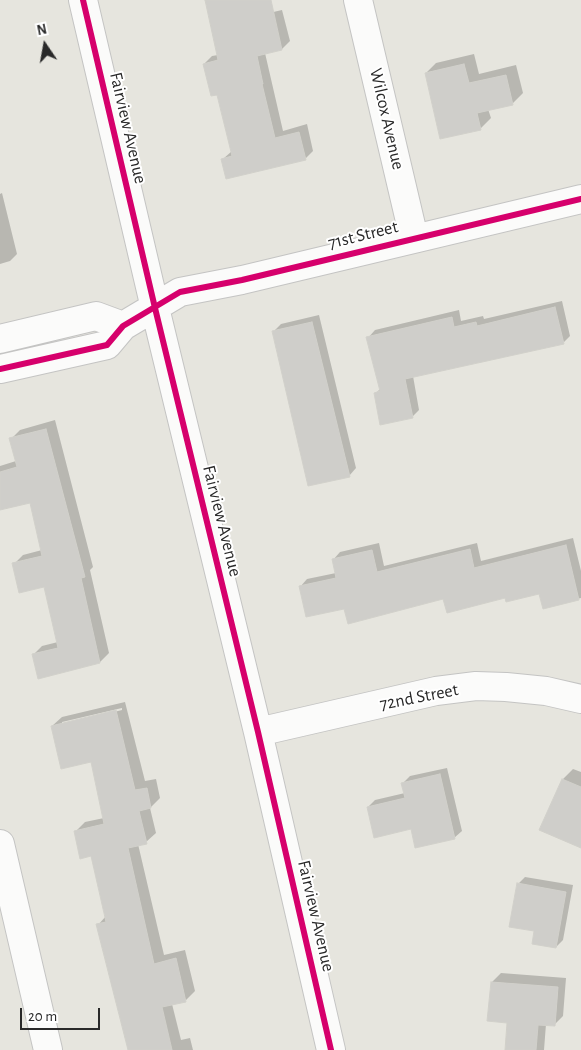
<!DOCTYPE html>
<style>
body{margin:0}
#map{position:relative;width:581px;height:1050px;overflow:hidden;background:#e6e5de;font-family:"Alegreya Sans",sans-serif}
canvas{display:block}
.north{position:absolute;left:20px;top:20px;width:50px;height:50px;-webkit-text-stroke:4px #fff;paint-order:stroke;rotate:348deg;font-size:14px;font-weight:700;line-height:20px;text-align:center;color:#292929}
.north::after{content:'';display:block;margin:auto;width:18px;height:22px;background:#292929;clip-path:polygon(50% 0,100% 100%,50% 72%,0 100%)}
.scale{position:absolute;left:20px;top:1008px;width:80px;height:22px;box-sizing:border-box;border:2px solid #292929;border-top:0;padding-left:6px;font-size:15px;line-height:18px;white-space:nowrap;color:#292929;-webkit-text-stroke:4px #fff;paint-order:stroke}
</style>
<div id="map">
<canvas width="581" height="1050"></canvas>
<div class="north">N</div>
<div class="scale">20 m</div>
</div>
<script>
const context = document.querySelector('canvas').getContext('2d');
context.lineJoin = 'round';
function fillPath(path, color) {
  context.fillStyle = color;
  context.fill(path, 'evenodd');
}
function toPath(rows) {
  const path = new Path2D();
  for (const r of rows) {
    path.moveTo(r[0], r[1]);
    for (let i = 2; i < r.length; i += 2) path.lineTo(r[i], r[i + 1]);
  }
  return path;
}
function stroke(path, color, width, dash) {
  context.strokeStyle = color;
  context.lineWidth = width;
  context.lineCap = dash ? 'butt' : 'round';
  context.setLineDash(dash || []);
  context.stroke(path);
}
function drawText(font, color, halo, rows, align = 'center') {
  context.font = font + ' "Alegreya Sans",sans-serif';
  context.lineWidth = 4;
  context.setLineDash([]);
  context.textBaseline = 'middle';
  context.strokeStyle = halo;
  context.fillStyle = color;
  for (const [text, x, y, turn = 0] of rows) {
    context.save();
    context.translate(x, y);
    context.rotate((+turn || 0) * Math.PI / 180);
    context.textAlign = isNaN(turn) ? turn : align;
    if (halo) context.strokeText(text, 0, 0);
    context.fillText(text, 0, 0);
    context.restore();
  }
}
fillPath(toPath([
 [206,0,252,0,256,16,282,10,290,41,282,49,265,53,283,131,307,124,313,151,305,159,223,159,232,151,218,93,204,64,212,56,218,55],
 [474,54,479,74,516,65,523,93,512,104,488,109,491,118,480,129,426,73,436,63],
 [2,193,17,254,10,261,0,264,0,194],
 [562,301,570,336,563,343,413,376,419,410,412,417,376,393,381,388,368,338,375,330,459,310,461,321,483,316,484,319],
 [319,315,356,468,349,476,274,331,281,324],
 [55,420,93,567,90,570,109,653,100,662,33,655,42,646,58,642,45,585,14,564,23,555,42,550,31,501,0,508,0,466,16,461,11,439,20,430],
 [573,538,581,571,581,598,544,607,540,592,506,597,444,597,345,607,300,587,307,579,336,573,333,560,340,552,379,543,384,566,477,543,481,561],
 [125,702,145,781,156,779,160,798,150,808,156,833,146,842,138,844,164,955,185,950,195,991,186,1000,172,1004,181,1040,190,1038,193,1050,129,1050,98,925,106,916,91,855,75,832,85,822,104,818,92,761,52,726,62,717],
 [122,708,122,710,62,725,62,722],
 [447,768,462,831,454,838,412,828,368,807,375,800,405,793,403,783,410,776],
 [573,769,581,772,581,847,541,829,563,779],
 [525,877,573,885,563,940,556,947,536,930,518,884],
 [501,973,566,978,563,1016,554,1025,546,1024,544,1050,507,1050,509,1021,492,982]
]), '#0003');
const building = toPath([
 [205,0,271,0,282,50,257,56,263,84,262,84,275,138,299,132,306,160,226,179,221,159,232,156,217,95,211,96,203,64,218,60,205,0],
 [464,64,469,83,506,75,513,105,477,113,481,130,440,139,425,73,464,64],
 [555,307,564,344,405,379,413,418,380,425,374,393,380,391,366,337,452,317,454,327,476,322,477,326,555,307],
 [312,322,350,477,308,486,272,331,312,322],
 [46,429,85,577,81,578,100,663,38,679,32,654,58,648,44,587,19,593,12,563,42,556,30,503,0,510,0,472,17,467,9,438,46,429],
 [566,545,579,600,543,609,539,594,506,602,505,598,447,613,443,599,348,624,344,609,306,617,299,586,336,578,332,559,372,550,377,572,470,549,474,568,566,545],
 [116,710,135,790,147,788,151,808,139,811,147,844,128,848,154,964,176,958,186,1002,162,1007,172,1050,128,1050,96,924,106,922,91,856,80,859,74,831,104,824,91,762,61,769,51,726,116,710],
 [440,774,455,839,415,848,411,829,374,838,367,807,405,798,401,783,440,774],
 [562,779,581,787,581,848,539,830,562,779],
 [517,883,566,892,556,948,532,944,534,931,509,927,517,883],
 [491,982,558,987,555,1026,538,1025,536,1050,505,1050,507,1023,487,1021,491,982]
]);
fillPath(building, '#cfceca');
stroke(building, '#d1d0ca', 1);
const minor = toPath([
 [83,0,155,308,258,732,331,1050],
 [358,0,414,238],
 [0,339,96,316,123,326],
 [0,369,107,345,123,326,180,292,242,280,581,199],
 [258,732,436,691,476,686,506,687,546,691,581,699],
 [0,844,48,1050]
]);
stroke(minor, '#c4c4c3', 30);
stroke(minor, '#fbfbfa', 28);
stroke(toPath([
 [83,0,155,308,258,732,331,1050],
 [0,369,107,345,123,326,180,292,242,280,581,199]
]), '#d6006c', 6);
drawText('18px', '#292929', '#fff', [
 ["Wilcox Avenue",387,119,77],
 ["Fairview Avenue",128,128,77],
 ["71st Street",363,235,-14],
 ["Fairview Avenue",222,521,76],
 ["72nd Street",419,697,-11],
 ["Fairview Avenue",316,916,77]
]);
</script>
